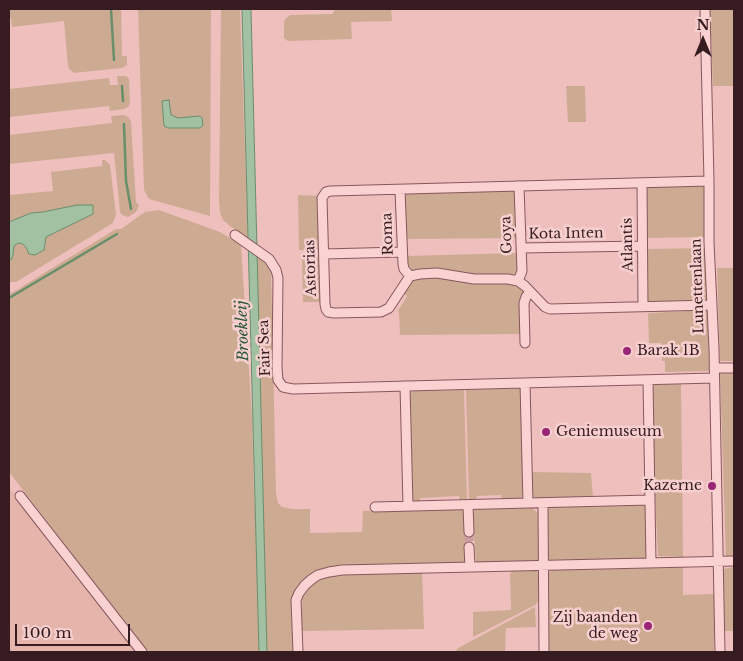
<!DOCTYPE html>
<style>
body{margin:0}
#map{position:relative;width:743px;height:661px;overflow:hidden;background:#efbfbe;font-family:"Libre Baskerville",serif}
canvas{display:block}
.frame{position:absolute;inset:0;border:10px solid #361c21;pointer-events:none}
.north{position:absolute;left:678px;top:15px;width:50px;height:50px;-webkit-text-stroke:4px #f6cfce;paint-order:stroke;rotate:0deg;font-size:14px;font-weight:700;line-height:20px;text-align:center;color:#361c21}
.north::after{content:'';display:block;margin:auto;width:18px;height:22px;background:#361c21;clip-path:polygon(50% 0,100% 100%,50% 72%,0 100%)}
.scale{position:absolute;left:15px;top:624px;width:115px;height:22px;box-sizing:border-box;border:2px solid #361c21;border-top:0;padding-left:6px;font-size:15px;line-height:18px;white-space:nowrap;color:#361c21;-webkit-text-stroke:4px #f6cfce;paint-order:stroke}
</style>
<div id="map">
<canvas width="743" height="661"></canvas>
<div class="frame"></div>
<div class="north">N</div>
<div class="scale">100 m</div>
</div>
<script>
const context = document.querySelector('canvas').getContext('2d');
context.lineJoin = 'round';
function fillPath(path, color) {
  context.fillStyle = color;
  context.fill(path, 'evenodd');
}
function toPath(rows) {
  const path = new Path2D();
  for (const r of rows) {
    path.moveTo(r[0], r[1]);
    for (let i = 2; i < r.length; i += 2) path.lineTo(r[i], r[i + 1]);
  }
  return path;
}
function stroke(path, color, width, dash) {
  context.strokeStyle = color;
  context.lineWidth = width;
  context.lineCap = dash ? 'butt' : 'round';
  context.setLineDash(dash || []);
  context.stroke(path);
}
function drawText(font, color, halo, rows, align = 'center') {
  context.font = font + ' "Libre Baskerville",serif';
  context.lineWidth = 5;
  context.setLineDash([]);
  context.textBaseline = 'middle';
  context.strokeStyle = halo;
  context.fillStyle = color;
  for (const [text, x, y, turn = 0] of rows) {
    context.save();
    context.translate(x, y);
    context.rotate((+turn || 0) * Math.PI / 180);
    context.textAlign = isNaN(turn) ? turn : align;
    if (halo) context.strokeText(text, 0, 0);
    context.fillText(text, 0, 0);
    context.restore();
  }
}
fillPath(toPath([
 [9,487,20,501,138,652,9,652]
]), '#e5b4ab');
fillPath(toPath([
 [9,9,121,9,122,56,127,56,127,65,122,68,74,73,70,70,68,66,64,21,12,27,11,18,9,18],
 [138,9,211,9,210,216,149,199,144,190],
 [169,100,171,115,177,118,200,116,200,128,168,128,164,126,162,101],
 [221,9,240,9,248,238,230,226,223,220,220,213,219,201],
 [335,9,391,9,392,21,351,22,352,39,288,41,285,39,284,37,284,22,286,18,290,15,332,14,334,12],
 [710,9,734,9,734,50,733,50,734,86,713,86],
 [117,76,126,76,129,79,130,103,129,106,125,109,110,111,109,106,9,117,9,89,109,78,110,85,118,85],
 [566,86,585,86,586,122,568,122],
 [124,115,128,117,131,121,136,202,139,205,136,212,128,217,122,215,120,212,114,153,9,164,9,135,112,123,111,116],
 [102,160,105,160,110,165,116,214,113,223,16,282,9,282,9,260,11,260,13,255,14,246,18,243,23,244,27,249,44,250,46,237,43,212,31,213,9,222,9,195,53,191,51,172,102,166],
 [704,186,706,237,646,238,646,189,647,187],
 [513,190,516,191,518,238,405,239,405,194],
 [298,195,319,196,321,249,299,250],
 [159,210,220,232,241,245,252,419,254,496,261,589,253,251,268,263,271,271,276,493,278,503,282,507,293,509,310,509,310,533,362,532,363,511,461,508,465,510,467,530,468,565,350,568,300,586,292,598,293,652,148,652,9,472,9,294,19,289,23,286,116,229,121,229,145,212],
 [706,248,707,301,657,303,648,302,646,249],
 [518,253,519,274,474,275,453,271,438,271,413,272,408,265,405,256],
 [322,257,322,302,303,302,302,258],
 [717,268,734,268,734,361,720,361],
 [423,276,518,284,525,291,523,334,400,335,399,312,398,311,407,296,402,293,411,281,415,278],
 [708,310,709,371,665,372,665,361,662,361,661,343,649,343,648,314,650,313],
 [720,372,734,372,734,559,726,559],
 [681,384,683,557,658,556,654,473,653,385],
 [518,388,522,390,526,494,520,500,502,501,501,495,477,496,476,502,469,502,466,390],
 [464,390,467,502,460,502,459,496,420,498,420,503,415,503,411,501,408,396,410,393,414,391],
 [531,472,591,473,593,497,531,498],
 [647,502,647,558,547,561,547,505],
 [531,507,539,514,538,562,476,563,473,523,474,508],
 [683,566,683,595,714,594,714,652,545,652,544,569],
 [734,567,734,631,724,631,723,569],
 [514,570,534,570,537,572,539,575,538,602,535,605,473,637,473,612,511,610,510,575,511,572],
 [422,571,424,629,302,631,302,595,309,585,319,578,331,574],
 [535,607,536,627,506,628,505,652,455,652,458,648]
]), '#cdab92');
const water = toPath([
 [242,9,251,9,267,652,259,652,242,9],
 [169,100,171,115,178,118,200,116,202,118,203,125,200,128,168,128,164,126,162,101,169,100],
 [77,205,93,205,93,214,46,237,44,250,35,255,29,254,27,249,23,244,18,243,14,246,13,255,11,260,9,260,9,222,31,213,43,212,77,205]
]);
fillPath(water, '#a2c0a2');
stroke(water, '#698e6b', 1);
stroke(toPath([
 [111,9,114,60],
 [122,86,123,101],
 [124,124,126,181,131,209],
 [9,298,117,234]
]), '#698e6b', 2.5);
stroke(toPath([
 [469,532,469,547]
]), '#ca9e9f', 9, [9, 4.5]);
const minor = toPath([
 [705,9,709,181,709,242,714,349,720,652],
 [709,181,331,191,326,192,322,198,325,304,326,309,328,312,334,313,381,312,389,308,410,276,420,274,437,273,474,279,508,279,518,281,525,286,545,307,550,309,712,305],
 [642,184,643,306],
 [400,190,403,264,404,269,410,276],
 [235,235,269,259,276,270,278,278,277,367,278,380,283,387,293,389,714,378],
 [521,248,642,246],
 [324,254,402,252],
 [518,281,522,271,519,186],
 [525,343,524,303,526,297,530,292],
 [714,368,734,368],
 [648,380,651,563],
 [525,383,528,503,650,500],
 [405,386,408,506],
 [20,496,142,652],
 [543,503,544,652],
 [468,505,469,532],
 [375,507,528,503],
 [469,547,470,567],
 [298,652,296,600,299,593,305,585,312,579,318,575,329,572,342,570,734,561]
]);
stroke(minor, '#88575e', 11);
stroke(minor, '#fad2d1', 9);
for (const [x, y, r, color] of [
 [627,351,5,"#982576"],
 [546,432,5,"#982576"],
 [712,486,5,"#982576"],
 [648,626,5,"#982576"]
]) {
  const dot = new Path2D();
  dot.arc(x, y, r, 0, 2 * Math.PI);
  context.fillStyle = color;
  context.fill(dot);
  stroke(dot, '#f6cfce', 2);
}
drawText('14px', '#361c21', '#f6cfce', [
 ["Roma",388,234,-92],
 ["Kota Inten",566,234,-1],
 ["Goya",507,235,-92],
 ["Atlantis",628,245,-91],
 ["Astorias",311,268,-92],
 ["Lunettenlaan",698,286,-92],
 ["Fair Sea",265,348,-92]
]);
drawText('14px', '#361c21', '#f6cfce', [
 ["Barak 1B",637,351],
 ["Geniemuseum",556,432],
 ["Kazerne",702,486,"right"],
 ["Zij baanden",638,618,"right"],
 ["de weg",638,634,"right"]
], 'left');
drawText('italic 15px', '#2a5735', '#f6cfce', [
 ["Broekleij",243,331,-92]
]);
</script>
